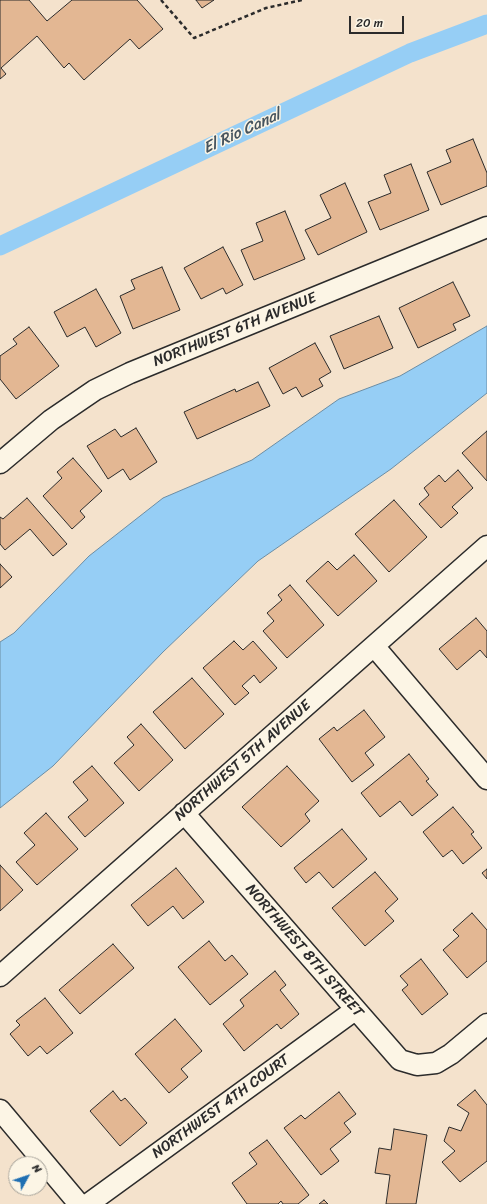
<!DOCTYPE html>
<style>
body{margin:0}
#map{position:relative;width:487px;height:1204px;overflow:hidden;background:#f4e2cc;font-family:Sriracha,sans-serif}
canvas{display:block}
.north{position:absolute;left:8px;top:1156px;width:40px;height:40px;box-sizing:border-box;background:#fcf5e5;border:1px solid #a8a49b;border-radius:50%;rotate:50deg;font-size:11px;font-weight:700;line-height:16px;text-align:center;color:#2b2b2b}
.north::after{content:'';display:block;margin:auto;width:14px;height:18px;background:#1f6fb2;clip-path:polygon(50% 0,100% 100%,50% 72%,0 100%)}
.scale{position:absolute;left:349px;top:16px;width:55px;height:18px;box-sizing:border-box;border:2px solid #2b2b2b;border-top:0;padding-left:5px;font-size:12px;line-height:14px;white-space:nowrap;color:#2b2b2b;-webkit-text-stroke:3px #fcf5e5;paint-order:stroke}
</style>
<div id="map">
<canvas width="487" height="1204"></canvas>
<div class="north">N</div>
<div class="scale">20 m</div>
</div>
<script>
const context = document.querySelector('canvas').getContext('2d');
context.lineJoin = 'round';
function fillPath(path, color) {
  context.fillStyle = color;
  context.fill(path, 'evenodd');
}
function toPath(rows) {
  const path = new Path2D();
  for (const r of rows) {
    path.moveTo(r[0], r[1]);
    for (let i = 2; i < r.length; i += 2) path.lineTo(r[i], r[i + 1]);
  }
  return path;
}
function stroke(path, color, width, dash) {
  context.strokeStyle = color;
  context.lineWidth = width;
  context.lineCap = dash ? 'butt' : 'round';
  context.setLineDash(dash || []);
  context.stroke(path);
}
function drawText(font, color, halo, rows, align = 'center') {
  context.font = font + ' Sriracha,sans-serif';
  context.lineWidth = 3;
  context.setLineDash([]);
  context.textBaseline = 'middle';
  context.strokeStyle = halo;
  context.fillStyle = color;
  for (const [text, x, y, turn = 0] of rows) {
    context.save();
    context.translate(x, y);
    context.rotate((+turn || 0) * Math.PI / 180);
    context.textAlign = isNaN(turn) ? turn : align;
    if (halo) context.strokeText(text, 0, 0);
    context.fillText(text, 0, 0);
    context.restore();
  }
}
const water = toPath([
 [487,326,487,393,391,469,258,561,163,652,53,766,0,808,0,642,14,633,89,556,163,498,252,460,339,399,400,376,487,326]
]);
fillPath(water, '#96cef5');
stroke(water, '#6b8da4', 1);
stroke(toPath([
 [0,246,410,53,487,24]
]), '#96cef5', 19);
const building = toPath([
 [0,0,29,0,47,21,72,0,137,0,163,29,139,49,130,39,84,80,69,63,64,68,37,36,1,68,6,74,0,79,0,0],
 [196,0,214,0,202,8,196,0],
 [473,139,487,173,487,186,441,205,427,172,451,162,446,150,473,139],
 [411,164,429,210,380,230,368,202,391,193,384,175,411,164],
 [345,183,367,232,318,255,305,230,331,218,320,195,345,183],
 [285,211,305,259,254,280,241,250,263,241,256,223,285,211],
 [223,247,243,285,226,294,223,288,201,299,184,268,223,247],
 [162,267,180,310,133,329,120,296,135,289,131,280,162,267],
 [453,282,470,316,453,324,456,330,418,348,399,308,453,282],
 [96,289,121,333,96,347,85,327,67,337,54,312,96,289],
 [379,316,393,348,344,369,330,336,379,316],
 [29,327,59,366,16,399,0,379,0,356,17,344,13,339,29,327],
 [315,343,331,372,319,379,323,386,302,397,296,387,283,394,269,368,315,343],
 [258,382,270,406,197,439,184,412,235,389,236,392,258,382],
 [136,428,157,462,130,480,123,469,108,479,87,446,115,429,121,437,136,428],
 [487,431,487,481,462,453,487,431],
 [73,458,102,491,80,511,85,517,72,529,43,496,62,478,57,472,73,458],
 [458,470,473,488,452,507,458,513,441,528,419,504,429,495,424,488,439,475,445,482,458,470],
 [27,498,67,544,53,556,30,529,5,550,0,544,0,517,3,519,27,498],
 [394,500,427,537,389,572,355,534,394,500],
 [354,555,377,581,338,616,306,581,328,561,337,570,354,555],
 [0,564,12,577,0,588,0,564],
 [290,585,324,625,287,658,263,631,274,621,267,613,282,600,278,595,290,585],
 [476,618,487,631,487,658,480,650,457,670,439,649,476,618],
 [234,641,243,650,253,641,277,668,260,683,254,675,242,686,249,693,235,705,203,668,234,641],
 [192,678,224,714,185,749,153,712,192,678],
 [364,710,385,737,365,753,374,765,352,782,319,739,334,727,337,731,364,710],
 [141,724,173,760,139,791,114,763,134,745,127,737,141,724],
 [409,754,429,779,426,781,438,795,412,816,400,801,380,817,361,793,409,754],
 [92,766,124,803,85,837,68,817,88,800,73,782,92,766],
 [287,766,319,801,305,814,310,821,281,847,242,807,287,766],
 [453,807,474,832,471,834,482,848,463,864,452,850,443,857,423,832,453,807],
 [46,813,78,849,37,885,16,862,35,845,24,833,46,813],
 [342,829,367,859,333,888,319,872,306,883,294,868,342,829],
 [0,865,23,890,0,911,0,865],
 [176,868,204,902,183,919,173,906,148,926,131,905,176,868],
 [487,869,487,879,482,873,487,869],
 [375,872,398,899,385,911,394,921,365,946,332,908,375,872],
 [472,913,487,930,487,961,467,978,443,950,459,936,453,930,472,913],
 [209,941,225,961,232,955,248,974,210,1005,178,967,209,941],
 [113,944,134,968,80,1014,59,990,113,944],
 [421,959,448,994,422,1015,402,990,408,985,400,976,421,959],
 [275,971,286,985,280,990,299,1014,281,1029,277,1024,244,1051,223,1024,244,1006,240,1000,275,971],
 [45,998,73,1033,47,1054,40,1046,28,1056,10,1034,20,1025,16,1021,45,998],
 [175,1019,202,1051,181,1069,188,1077,169,1093,135,1054,175,1019],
 [475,1090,487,1105,487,1161,460,1182,442,1162,455,1151,444,1141,449,1127,461,1131,469,1113,457,1105,475,1090],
 [113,1091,121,1101,125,1098,147,1123,120,1146,90,1111,113,1091],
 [339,1092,356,1114,344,1123,351,1132,330,1149,339,1161,321,1175,284,1128,301,1115,305,1119,339,1092],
 [394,1129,427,1135,416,1204,386,1204,390,1175,375,1173,379,1148,391,1150,394,1129],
 [267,1140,309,1195,298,1204,283,1204,281,1201,278,1204,247,1204,232,1183,257,1164,249,1153,267,1140],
 [324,1200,328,1204,319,1204,324,1200]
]);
fillPath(building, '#e3b793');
stroke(building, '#2b2b2b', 1);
const minor = toPath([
 [0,463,51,420,95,390,130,373,487,227],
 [374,646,487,779],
 [184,813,400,1060,417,1065,436,1063,451,1054,487,1024],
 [0,976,487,546],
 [0,1110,79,1204],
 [88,1204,355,1010]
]);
stroke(minor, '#2b2b2b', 23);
stroke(toPath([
 [161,0,194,38,266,8,302,0]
]), '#2b2b2b', 2.5, [4, 3]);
stroke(minor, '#fcf5e5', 20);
drawText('15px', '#2b2b2b', '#fcf5e5', [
 ["NORTHWEST 6TH AVENUE",235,330,-22],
 ["NORTHWEST 5TH AVENUE",243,761,-41],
 ["NORTHWEST 8TH STREET",304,951,49],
 ["NORTHWEST 4TH COURT",221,1107,-36]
]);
drawText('italic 16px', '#46545e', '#fcf5e5', [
 ["El Rio Canal",242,132,-25]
]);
</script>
